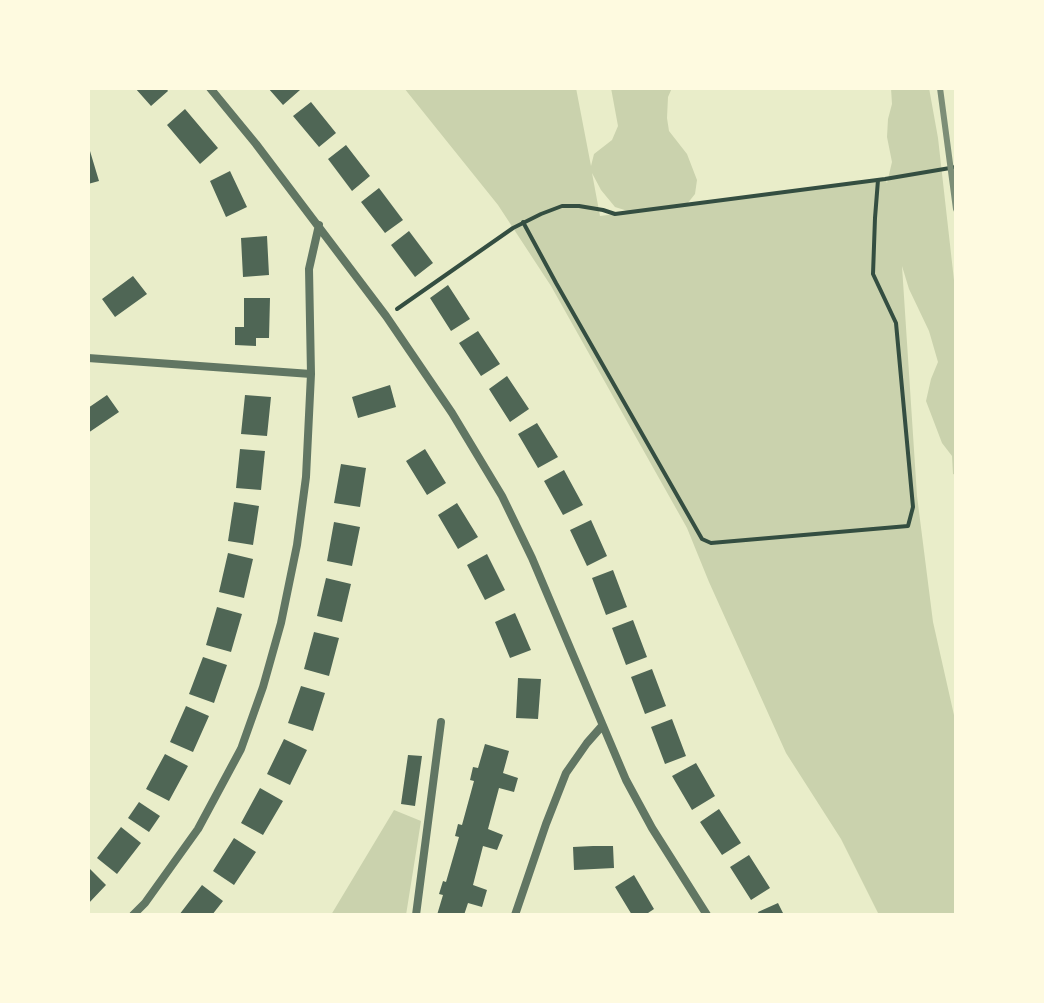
<!DOCTYPE html>
<style>
body{margin:0}
#map{position:relative;width:1044px;height:1003px;overflow:hidden;background:#e9edc9;font-family:"PT Sans Narrow",sans-serif}
canvas{display:block}
.frame{position:absolute;inset:0;border:90px solid #fefae0;pointer-events:none}
</style>
<div id="map">
<canvas width="1044" height="1003"></canvas>
<div class="frame"></div>
</div>
<script>
const context = document.querySelector('canvas').getContext('2d');
context.lineJoin = 'round';
function fillPath(path, color) {
  context.fillStyle = color;
  context.fill(path, 'evenodd');
}
function toPath(rows) {
  const path = new Path2D();
  for (const r of rows) {
    path.moveTo(r[0], r[1]);
    for (let i = 2; i < r.length; i += 2) path.lineTo(r[i], r[i + 1]);
  }
  return path;
}
function stroke(path, color, width, dash) {
  context.strokeStyle = color;
  context.lineWidth = width;
  context.lineCap = dash ? 'butt' : 'round';
  context.setLineDash(dash || []);
  context.stroke(path);
}
fillPath(toPath([
 [404,88,576,88,591,166,594,154,612,140,618,126,611,88,672,88,668,97,667,118,669,131,687,154,697,180,695,194,687,204,885,179,887,183,892,162,887,137,888,119,892,104,891,88,929,88,938,138,956,298,956,475,953,474,952,456,942,443,926,401,931,379,938,362,929,331,909,289,902,266,917,496,933,622,956,724,956,915,879,915,841,839,786,753,709,582,687,528,551,286,498,205],
 [592,173,601,190,615,207,631,212,600,216],
 [394,810,421,821,406,915,331,915]
]), '#cad2ad');
fillPath(toPath([
 [135,88,166,88,168,91,151,106],
 [268,88,299,88,300,90,283,105],
 [311,102,336,133,319,147,293,116],
 [185,109,218,148,200,164,167,125],
 [346,145,370,176,352,191,328,159],
 [88,151,90,151,99,181,88,184],
 [230,171,247,207,226,217,210,181],
 [379,188,403,220,385,233,361,202],
 [409,231,433,263,415,277,391,245],
 [267,236,269,275,243,277,241,238],
 [133,276,147,294,115,317,102,299],
 [448,285,470,319,451,331,430,298],
 [244,298,270,298,269,338,256,338,256,346,235,345,235,327,244,327],
 [478,331,500,364,481,376,459,343],
 [507,376,529,409,510,422,489,389],
 [390,385,396,407,358,418,352,397],
 [107,395,119,412,88,433,88,408],
 [245,395,271,397,267,436,241,434],
 [537,423,558,457,538,468,518,434],
 [240,449,265,451,261,490,236,488],
 [425,449,446,483,427,495,406,461],
 [341,464,366,468,360,507,334,503],
 [564,470,583,505,563,515,544,481],
 [234,502,259,506,253,545,228,541],
 [457,503,478,537,458,549,438,515],
 [591,520,607,556,587,566,570,530],
 [334,522,360,527,352,566,327,561],
 [228,553,253,559,244,598,219,592],
 [487,554,505,590,485,600,467,565],
 [613,570,627,607,606,615,592,578],
 [326,578,351,584,342,622,317,616],
 [217,607,242,614,231,652,206,645],
 [515,613,531,650,510,658,495,622],
 [633,620,647,657,626,665,612,628],
 [314,632,339,638,329,676,304,669],
 [203,657,227,665,214,703,189,694],
 [652,669,666,706,645,714,631,677],
 [518,678,541,679,538,719,516,718],
 [301,686,325,693,313,731,288,723],
 [186,706,209,716,193,752,170,742],
 [672,719,686,756,665,764,651,727],
 [284,739,307,750,290,785,267,774],
 [485,744,509,751,503,773,518,778,514,792,499,788,488,829,503,835,497,850,483,846,473,885,487,890,482,907,468,903,464,915,437,915,443,895,439,894,443,881,446,882,459,837,455,836,458,824,462,825,474,781,470,780,473,767,478,768],
 [165,754,188,766,169,801,146,789],
 [408,755,422,756,415,806,401,804],
 [696,763,715,796,692,810,672,776],
 [260,788,283,801,263,835,241,823],
 [139,802,160,816,149,832,128,818],
 [719,809,741,843,722,855,700,822],
 [121,827,141,843,117,874,97,858],
 [234,838,256,852,234,885,213,871],
 [593,846,613,846,614,868,574,870,573,847],
 [749,855,770,888,751,900,730,867],
 [88,867,106,885,88,904],
 [634,875,654,909,645,915,632,915,615,887],
 [202,885,223,901,212,915,179,915],
 [778,903,784,915,759,915,758,912]
]), '#4f6655');
stroke(toPath([
 [523,222,556,283,702,539,711,543,908,526,913,507,896,323,873,274,875,218,878,180],
 [397,309,513,228,541,214,562,206,579,206,603,210,615,214,885,179,956,167]
]), '#344e41', 4);
stroke(toPath([
 [210,88,256,144,386,316,452,413,502,496,532,558,626,780,652,828,707,915],
 [88,358,311,374],
 [133,915,145,903,198,829,241,749,263,687,281,623,297,545,306,477,311,374,309,269,319,225],
 [416,915,441,722],
 [515,915,546,824,566,773,587,743,602,726]
]), '#617663', 8);
stroke(toPath([
 [940,88,956,209]
]), '#7c8e77', 6);
</script>
